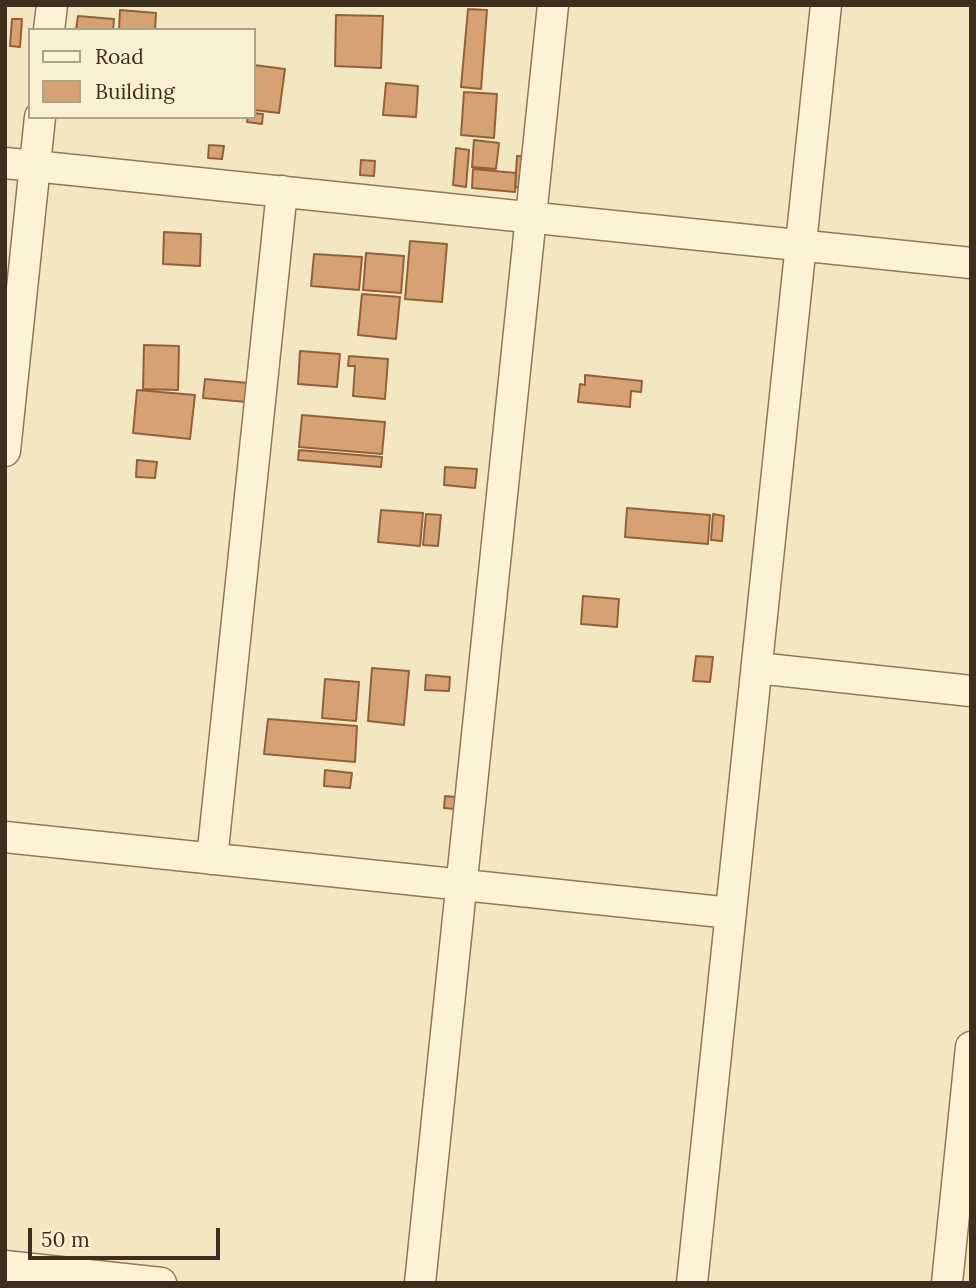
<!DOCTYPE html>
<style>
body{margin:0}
#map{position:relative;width:976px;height:1288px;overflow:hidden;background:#f3e7c2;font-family:Lora,serif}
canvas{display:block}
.frame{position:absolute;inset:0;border:7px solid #3e2e1d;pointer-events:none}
.legend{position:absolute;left:28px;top:28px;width:228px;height:91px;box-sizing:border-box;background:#f9f0d3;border:2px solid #aea28a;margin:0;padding:9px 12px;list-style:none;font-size:21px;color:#3e2e1d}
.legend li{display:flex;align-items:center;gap:14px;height:35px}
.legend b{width:35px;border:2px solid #aea28a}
.scale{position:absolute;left:28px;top:1228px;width:192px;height:32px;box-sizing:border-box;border:4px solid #3e2e1d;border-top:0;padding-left:9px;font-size:21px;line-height:24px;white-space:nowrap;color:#3e2e1d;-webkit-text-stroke:5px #f9f0d3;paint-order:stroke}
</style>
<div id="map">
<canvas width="976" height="1288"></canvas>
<div class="frame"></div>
<ul class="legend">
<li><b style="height:9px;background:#fcf3d7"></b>Road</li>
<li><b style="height:19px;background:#d6a274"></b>Building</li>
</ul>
<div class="scale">50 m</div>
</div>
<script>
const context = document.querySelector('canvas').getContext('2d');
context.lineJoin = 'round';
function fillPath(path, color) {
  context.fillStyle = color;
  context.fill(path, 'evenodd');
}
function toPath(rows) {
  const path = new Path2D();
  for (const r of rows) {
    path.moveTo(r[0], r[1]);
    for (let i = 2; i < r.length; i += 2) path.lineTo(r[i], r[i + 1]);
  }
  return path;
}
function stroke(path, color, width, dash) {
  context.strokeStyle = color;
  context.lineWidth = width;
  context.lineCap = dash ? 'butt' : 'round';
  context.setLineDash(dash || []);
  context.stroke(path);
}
const building = toPath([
 [468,9,487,10,481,89,461,87,468,9],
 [120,10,156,13,155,30,119,30,120,10],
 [336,15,383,16,381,68,335,66,336,15],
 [78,16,114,19,113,30,76,30,78,16],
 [12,19,22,19,20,47,10,46,12,19],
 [254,65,285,69,279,113,254,110,254,65],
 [386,83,418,86,416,117,383,115,386,83],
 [464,92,497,94,494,138,461,135,464,92],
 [254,113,263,114,262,124,247,122,248,117,254,117,254,113],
 [474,140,499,143,496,169,472,167,474,140],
 [209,145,224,146,222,159,208,158,209,145],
 [456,148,469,150,466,187,453,185,456,148],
 [517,156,532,157,530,188,515,187,517,156],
 [361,160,375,161,374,176,360,175,361,160],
 [473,169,516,173,515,192,472,188,473,169],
 [164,232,201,234,200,266,163,264,164,232],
 [410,241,447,244,442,302,405,299,410,241],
 [366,253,404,256,401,293,363,290,366,253],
 [314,254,362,257,359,290,311,286,314,254],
 [362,294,400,297,396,339,358,335,362,294],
 [144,345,179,346,178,390,143,389,144,345],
 [300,351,340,354,337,387,298,384,300,351],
 [349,356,388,359,385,399,353,396,355,366,348,366,349,356],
 [585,375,642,381,641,392,631,391,630,407,578,402,580,384,585,385,585,375],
 [205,379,248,383,246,402,203,398,205,379],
 [137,390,195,395,190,439,133,433,137,390],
 [302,415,385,422,382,454,299,447,302,415],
 [299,450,382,457,381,467,298,460,299,450],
 [137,460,157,462,155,478,136,477,137,460],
 [445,467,477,469,475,488,444,485,445,467],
 [627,508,710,515,708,544,625,537,627,508],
 [381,510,423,513,420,546,378,542,381,510],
 [426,514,441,515,438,546,423,545,426,514],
 [713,514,724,516,722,541,711,540,713,514],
 [583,596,619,599,617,627,581,624,583,596],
 [696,656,713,657,710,682,693,681,696,656],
 [372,668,409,671,404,725,368,721,372,668],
 [426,675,450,677,449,691,425,690,426,675],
 [325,679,359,682,356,721,322,718,325,679],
 [268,719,357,726,355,762,264,754,268,719],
 [325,770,352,773,350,788,324,786,325,770],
 [445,796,466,798,465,810,444,808,445,796]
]);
fillPath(building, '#d6a274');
stroke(building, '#92613a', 2);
const minor = toPath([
 [49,30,52,5],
 [5,163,971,263],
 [5,451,40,117],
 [757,668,971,691],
 [5,837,731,913],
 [212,859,282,191],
 [5,1266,161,1283],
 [420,1283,553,5],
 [692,1283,826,5],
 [947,1283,971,1047]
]);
stroke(minor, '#907857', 33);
stroke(minor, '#fcf3d7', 30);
</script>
